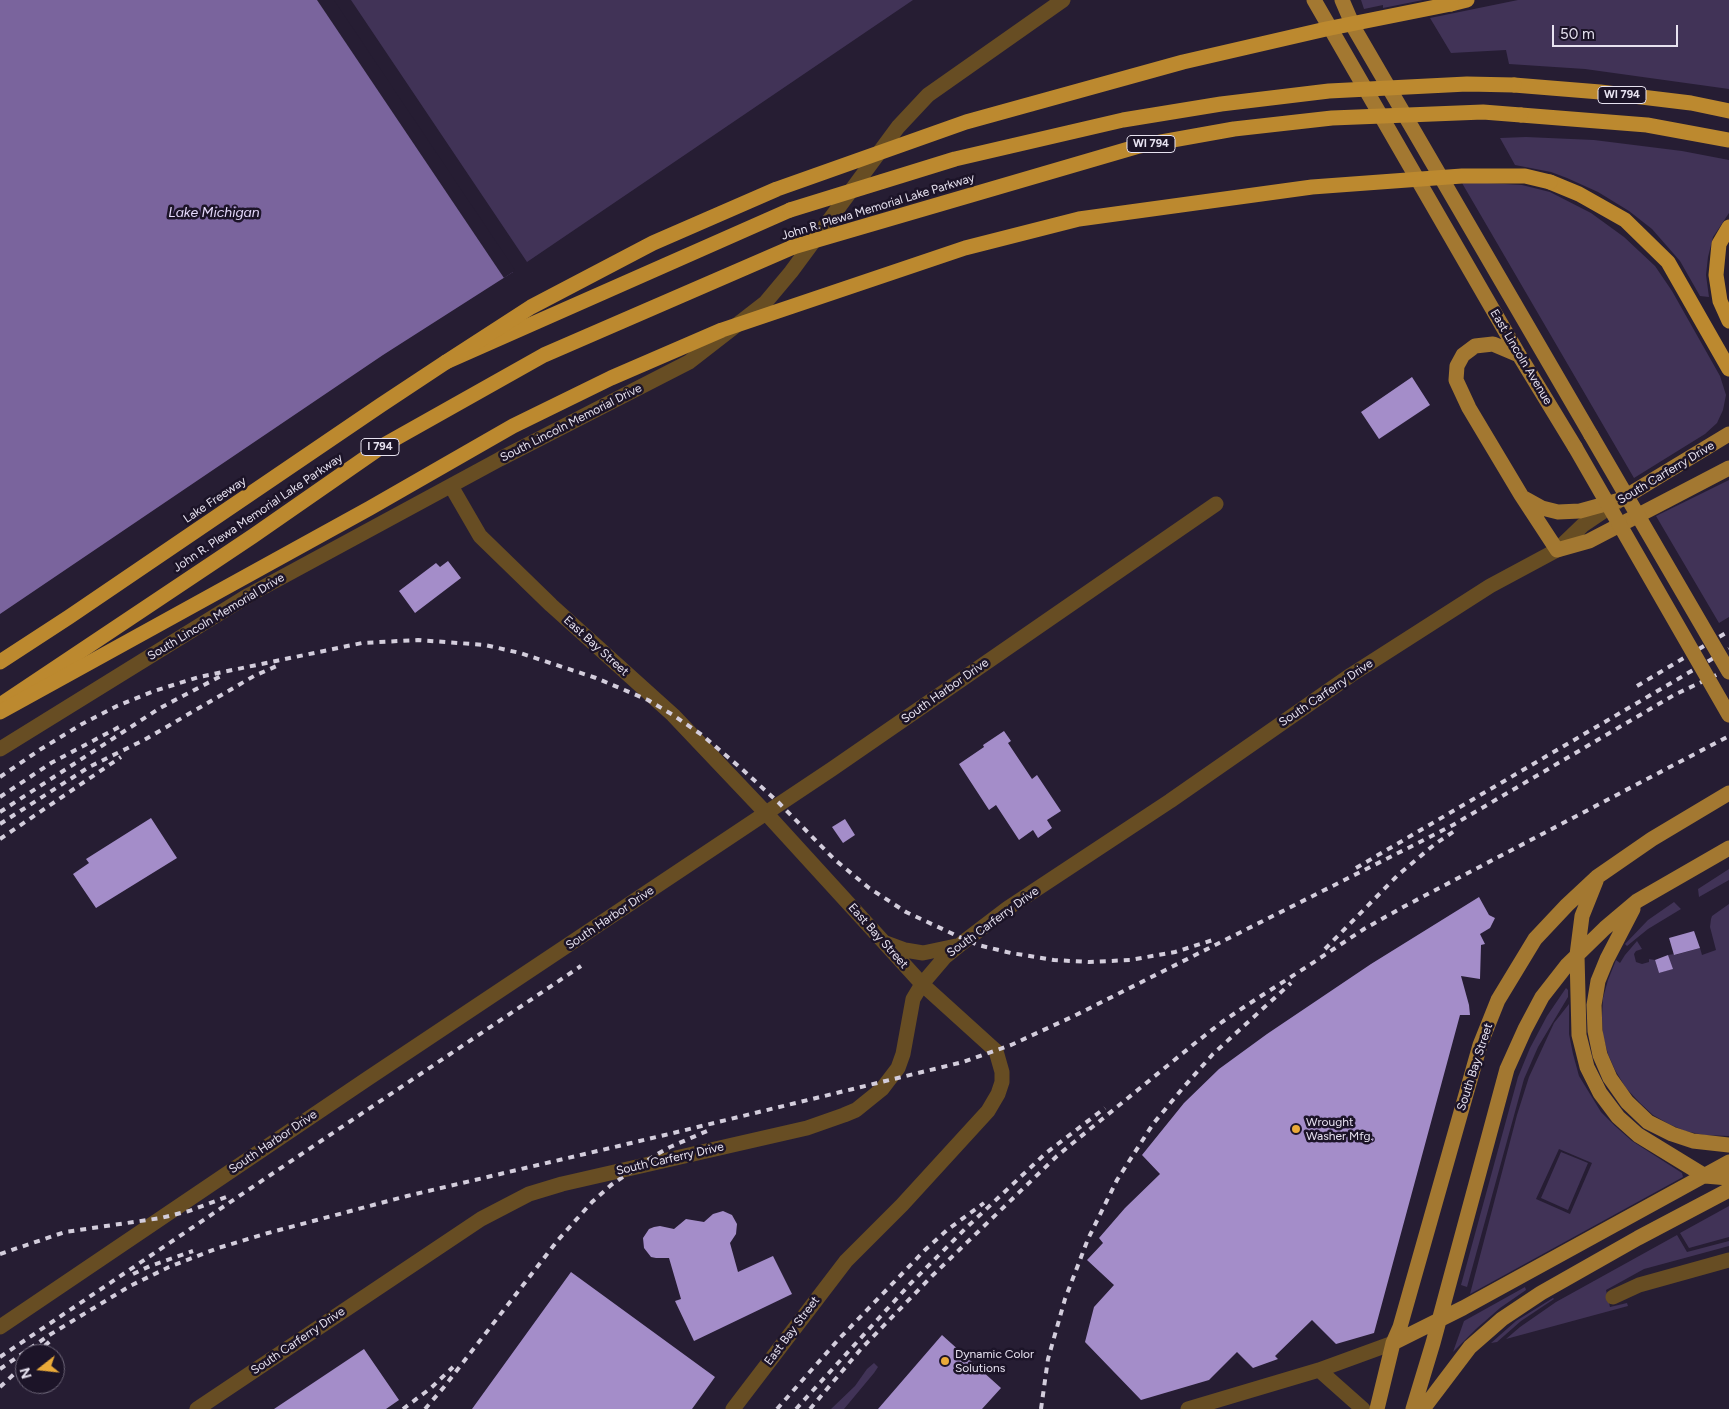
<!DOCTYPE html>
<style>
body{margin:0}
#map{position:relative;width:1729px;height:1409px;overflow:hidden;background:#261d33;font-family:Figtree,sans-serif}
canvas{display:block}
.north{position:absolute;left:15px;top:1344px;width:50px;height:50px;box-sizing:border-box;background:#1c1428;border:1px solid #6d6678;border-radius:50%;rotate:254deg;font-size:14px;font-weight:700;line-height:20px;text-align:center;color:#e7e2f0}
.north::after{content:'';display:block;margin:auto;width:18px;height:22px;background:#eaaa39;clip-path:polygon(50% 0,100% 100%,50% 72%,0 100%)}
.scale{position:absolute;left:1552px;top:25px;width:126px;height:22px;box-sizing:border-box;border:2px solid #e7e2f0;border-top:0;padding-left:6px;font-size:15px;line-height:18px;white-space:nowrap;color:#e7e2f0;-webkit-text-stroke:4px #1c1428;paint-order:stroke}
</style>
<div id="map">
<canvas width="1729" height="1409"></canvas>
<div class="north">N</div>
<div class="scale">50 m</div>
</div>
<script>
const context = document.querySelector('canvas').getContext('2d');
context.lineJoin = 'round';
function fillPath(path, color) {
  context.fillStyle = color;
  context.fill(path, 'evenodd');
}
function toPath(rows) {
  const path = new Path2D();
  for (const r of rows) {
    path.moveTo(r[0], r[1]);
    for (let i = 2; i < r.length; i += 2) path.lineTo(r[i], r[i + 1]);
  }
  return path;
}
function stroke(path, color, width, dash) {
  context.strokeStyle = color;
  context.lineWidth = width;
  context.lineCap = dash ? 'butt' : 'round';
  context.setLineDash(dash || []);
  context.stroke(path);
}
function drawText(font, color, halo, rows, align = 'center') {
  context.font = font + ' Figtree,sans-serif';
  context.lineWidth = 5;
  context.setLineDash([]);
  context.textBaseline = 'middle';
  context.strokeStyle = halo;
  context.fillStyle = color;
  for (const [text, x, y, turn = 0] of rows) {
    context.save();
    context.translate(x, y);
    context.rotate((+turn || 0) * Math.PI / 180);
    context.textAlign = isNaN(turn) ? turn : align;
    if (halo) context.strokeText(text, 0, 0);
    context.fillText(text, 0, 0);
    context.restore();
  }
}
fillPath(toPath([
 [351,0,913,0,527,262],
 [1361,0,1423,0,1383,8,1383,5,1364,9],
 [1518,0,1729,0,1729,89,1585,69,1509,64,1506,50,1451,53,1430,18],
 [1526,137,1594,140,1682,151,1729,160,1729,213,1713,237,1708,257,1706,275,1709,297,1700,296,1680,261,1652,229,1629,211,1598,192,1567,178,1551,172,1515,165,1500,138],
 [1462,183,1488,183,1522,185,1550,192,1591,213,1624,237,1655,266,1672,291,1720,376,1726,395,1723,410,1717,423,1705,434,1634,478],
 [1729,480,1729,617,1719,623,1656,516],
 [1729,869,1729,880,1699,897,1698,889],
 [1674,902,1681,909,1648,929,1627,946,1625,944,1648,920],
 [1729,904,1729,1136,1704,1135,1685,1131,1669,1124,1653,1115,1640,1103,1626,1088,1615,1070,1608,1054,1603,1036,1602,1017,1603,998,1608,980,1616,960,1620,963,1625,955,1637,941,1642,949,1636,951,1634,954,1636,962,1642,964,1649,962,1649,959,1655,960,1659,973,1672,969,1668,955,1674,954,1675,955,1700,948,1702,955,1716,950,1710,927,1711,919,1712,916],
 [1566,988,1568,990,1568,997,1538,1047,1524,1079,1467,1287,1461,1285,1518,1077,1530,1048,1547,1016],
 [1569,1004,1569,1034,1573,1054,1579,1076,1601,1112,1615,1126,1632,1141,1682,1173,1683,1177,1470,1294,1517,1115,1529,1077,1554,1023],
 [1559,1149,1592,1163,1570,1214,1536,1199],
 [1561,1152,1588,1163,1568,1210,1541,1198],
 [1729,1206,1729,1237,1689,1248,1680,1233],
 [1677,1235,1687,1252,1729,1241,1729,1246,1644,1269,1606,1290,1610,1307,1627,1303,1628,1306,1506,1339,1520,1327,1556,1302],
 [1525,1287,1526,1290,1500,1308,1476,1329,1453,1352,1464,1321],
 [1553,1298,1554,1299,1521,1321,1497,1342,1491,1343,1516,1321],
 [874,1363,878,1367,874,1373,844,1409,831,1409,855,1386,867,1369]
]), '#413357');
fillPath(toPath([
 [0,0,331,0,513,272,383,355,0,614]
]), '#7a649d');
fillPath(toPath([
 [317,0,334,0,515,270,513,272,504,278]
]), '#261d33');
fillPath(toPath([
 [1412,377,1430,405,1379,439,1361,412],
 [448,561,461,578,415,613,399,591,436,563,440,567],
 [1004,731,1011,741,1008,743,1032,779,1037,775,1061,811,1047,820,1052,828,1038,838,1033,830,1019,840,996,805,989,810,959,764,984,747,983,745],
 [151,818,177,858,96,908,73,874,89,863,86,859],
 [845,819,855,835,843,843,832,827],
 [1479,897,1489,915,1495,918,1490,928,1480,934,1485,944,1481,945,1480,979,1461,976,1469,1005,1470,1015,1460,1015,1374,1333,1336,1344,1312,1320,1275,1356,1278,1359,1253,1368,1237,1352,1209,1380,1141,1400,1085,1342,1094,1307,1114,1285,1087,1260,1103,1243,1099,1238,1125,1208,1160,1174,1142,1155,1184,1103,1219,1069,1267,1034,1371,964],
 [1694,931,1700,948,1674,955,1669,938],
 [1668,955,1673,969,1659,973,1655,960],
 [723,1211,732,1215,737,1224,736,1234,730,1243,738,1272,773,1256,792,1294,694,1341,675,1301,681,1299,669,1258,656,1258,651,1257,644,1248,643,1238,649,1229,654,1227,660,1226,674,1229,686,1219,704,1222,713,1214],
 [571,1272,715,1377,692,1409,472,1409],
 [942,1335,1001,1388,982,1409,878,1409],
 [364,1349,399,1400,386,1409,274,1409]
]), '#a48dc9');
stroke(toPath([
 [451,486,480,536,551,605,673,715,765,812,922,984,996,1051,1002,1072,1002,1082,998,1094,988,1111,902,1205,846,1261,733,1409],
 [0,749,249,595,500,459,689,362,765,303,791,272,898,127,928,95,1063,0],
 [886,943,905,950,923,953,956,946],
 [1613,1297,1639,1285,1729,1260],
 [0,1327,367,1079,832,769,1216,504],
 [1319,1370,1363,1409],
 [197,1409,481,1219,529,1194,562,1184,807,1128,844,1115,856,1110,882,1089,898,1068,903,1054,913,999,922,984,945,957,966,940,1008,908,1170,801,1351,675,1490,586,1557,550,1583,525,1617,502],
 [1188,1409,1319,1370,1393,1343]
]), '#674d23', 15);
stroke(toPath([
 [1314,0,1519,355,1575,447],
 [1342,0,1354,28,1591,435],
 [1519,355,1493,344,1475,346,1463,355,1457,366,1456,380,1469,408,1521,495,1557,550,1589,541,1729,468],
 [1524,498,1542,508,1558,512,1580,511,1620,500,1729,434],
 [1596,881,1582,916,1577,955,1579,1035,1587,1067,1600,1093,1618,1117,1638,1135,1705,1176,1729,1178],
 [1633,909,1607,959,1598,981,1594,1005,1595,1031,1600,1055,1610,1078,1627,1102,1648,1122,1672,1134,1693,1141,1729,1145],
 [1393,1343,1463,1308,1729,1162],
 [1377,1409,1393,1343,1400,1327,1480,1045,1498,1000,1535,939,1567,905,1597,877,1652,839,1729,793],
 [1413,1409,1433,1343,1507,1069,1525,1029,1542,997,1567,965,1605,928,1637,901,1729,848],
 [1423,1409,1470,1347,1502,1319,1541,1293,1638,1238,1729,1190]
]), '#a37831', 15);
stroke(toPath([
 [1451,4,1467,0],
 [1514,85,1600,92,1691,103,1729,111],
 [1521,115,1647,125,1729,140],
 [1550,182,1579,194,1625,220,1668,262,1729,369],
 [1729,227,1719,244,1716,275,1720,301,1729,321],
 [0,662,69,617,381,405,446,362,790,210],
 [0,705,253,536,384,445,544,355,793,247]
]), '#bc892f', 15);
stroke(toPath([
 [1637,686,1729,631],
 [0,777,41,749,82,724,117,706,154,691,199,677,362,643,418,640,485,645,520,653,596,678,648,700,673,715,702,735,743,770,779,803,834,859,869,888,906,912,966,940,978,945,1011,953,1054,960,1089,962,1130,960,1175,952,1216,939],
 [0,797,51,763,119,727],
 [0,812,160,708,221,676],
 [0,824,89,767,144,740,254,676,279,665],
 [0,839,121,757],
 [1356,868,1729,649],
 [1325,949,1398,875,1435,844,1456,830],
 [0,1254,65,1232,161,1218,189,1211,229,1196],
 [133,1274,150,1266,193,1251],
 [36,1354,50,1341],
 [0,1357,581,966],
 [0,1369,51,1334,130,1286,169,1267,218,1248,268,1233,407,1196,665,1135,963,1062,1011,1045,1074,1016,1418,843,1453,825,1674,695,1729,669],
 [0,1387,25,1364],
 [403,1409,431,1388,453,1367],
 [425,1409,444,1387,558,1240,592,1202,611,1185,654,1156,670,1147,707,1131],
 [777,1409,838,1340,925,1250,947,1230,984,1203],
 [796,1409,910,1284,966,1228,1046,1153,1105,1108],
 [810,1409,861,1349,932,1276,1057,1156,1194,1044,1222,1022,1247,1005,1308,966,1364,929,1405,906,1729,736],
 [1041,1409,1048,1359,1065,1299,1088,1239,1117,1180,1153,1124,1182,1089,1213,1054,1291,983]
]), '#d3cddc', 4, [6, 6]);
stroke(toPath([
 [1591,435,1729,672],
 [1575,447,1729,715]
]), '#a37831', 15);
stroke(toPath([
 [790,210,955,159,1123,120,1221,104,1329,91,1467,84,1514,85],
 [793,247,1139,146,1234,129,1332,118,1483,112,1521,115],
 [446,362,531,307,653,243,777,189,966,122,1183,62,1326,29,1451,4],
 [0,712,370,508,513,426,611,378,722,330,965,248,1079,219,1312,187,1462,176,1525,176,1550,182]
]), '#bc892f', 15);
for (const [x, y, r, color] of [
 [1296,1129,5,"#eaaa39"],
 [945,1361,5,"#eaaa39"]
]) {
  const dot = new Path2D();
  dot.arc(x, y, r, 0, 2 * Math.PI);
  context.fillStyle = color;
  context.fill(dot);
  stroke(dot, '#1c1428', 2);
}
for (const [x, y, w] of [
 [1622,95,48],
 [1151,144,48],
 [380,447,38]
]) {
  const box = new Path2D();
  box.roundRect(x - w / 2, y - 8.5, w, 17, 4);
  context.fillStyle = '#1c1428';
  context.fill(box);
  stroke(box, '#e7e2f0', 1);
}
drawText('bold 11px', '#e7e2f0', null, [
 ["WI 794",1622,95],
 ["WI 794",1151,144],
 ["I 794",380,447]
]);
drawText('12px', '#e7e2f0', '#1c1428', [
 ["John R. Plewa Memorial Lake Parkway",878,207,-17],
 ["East Lincoln Avenue",1521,357,59],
 ["South Lincoln Memorial Drive",571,423,-27],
 ["South Carferry Drive",1666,473,-31],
 ["Lake Freeway",215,500,-34],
 ["John R. Plewa Memorial Lake Parkway",258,513,-34],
 ["South Lincoln Memorial Drive",216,617,-31],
 ["East Bay Street",596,646,42],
 ["South Harbor Drive",945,691,-35],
 ["South Carferry Drive",1326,693,-34],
 ["South Harbor Drive",610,918,-34],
 ["South Carferry Drive",993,922,-36],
 ["East Bay Street",878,936,48],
 ["South Bay Street",1475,1067,-72],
 ["South Harbor Drive",273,1142,-34],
 ["South Carferry Drive",670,1159,-13],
 ["East Bay Street",792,1331,-53],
 ["South Carferry Drive",298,1341,-34]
]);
drawText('12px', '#e7e2f0', '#1c1428', [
 ["Wrought",1306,1122],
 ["Washer Mfg.",1306,1136],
 ["Dynamic Color",955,1354],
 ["Solutions",955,1368]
], 'left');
drawText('italic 14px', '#e6dafc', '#1c1428', [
 ["Lake Michigan",214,213]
]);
</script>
